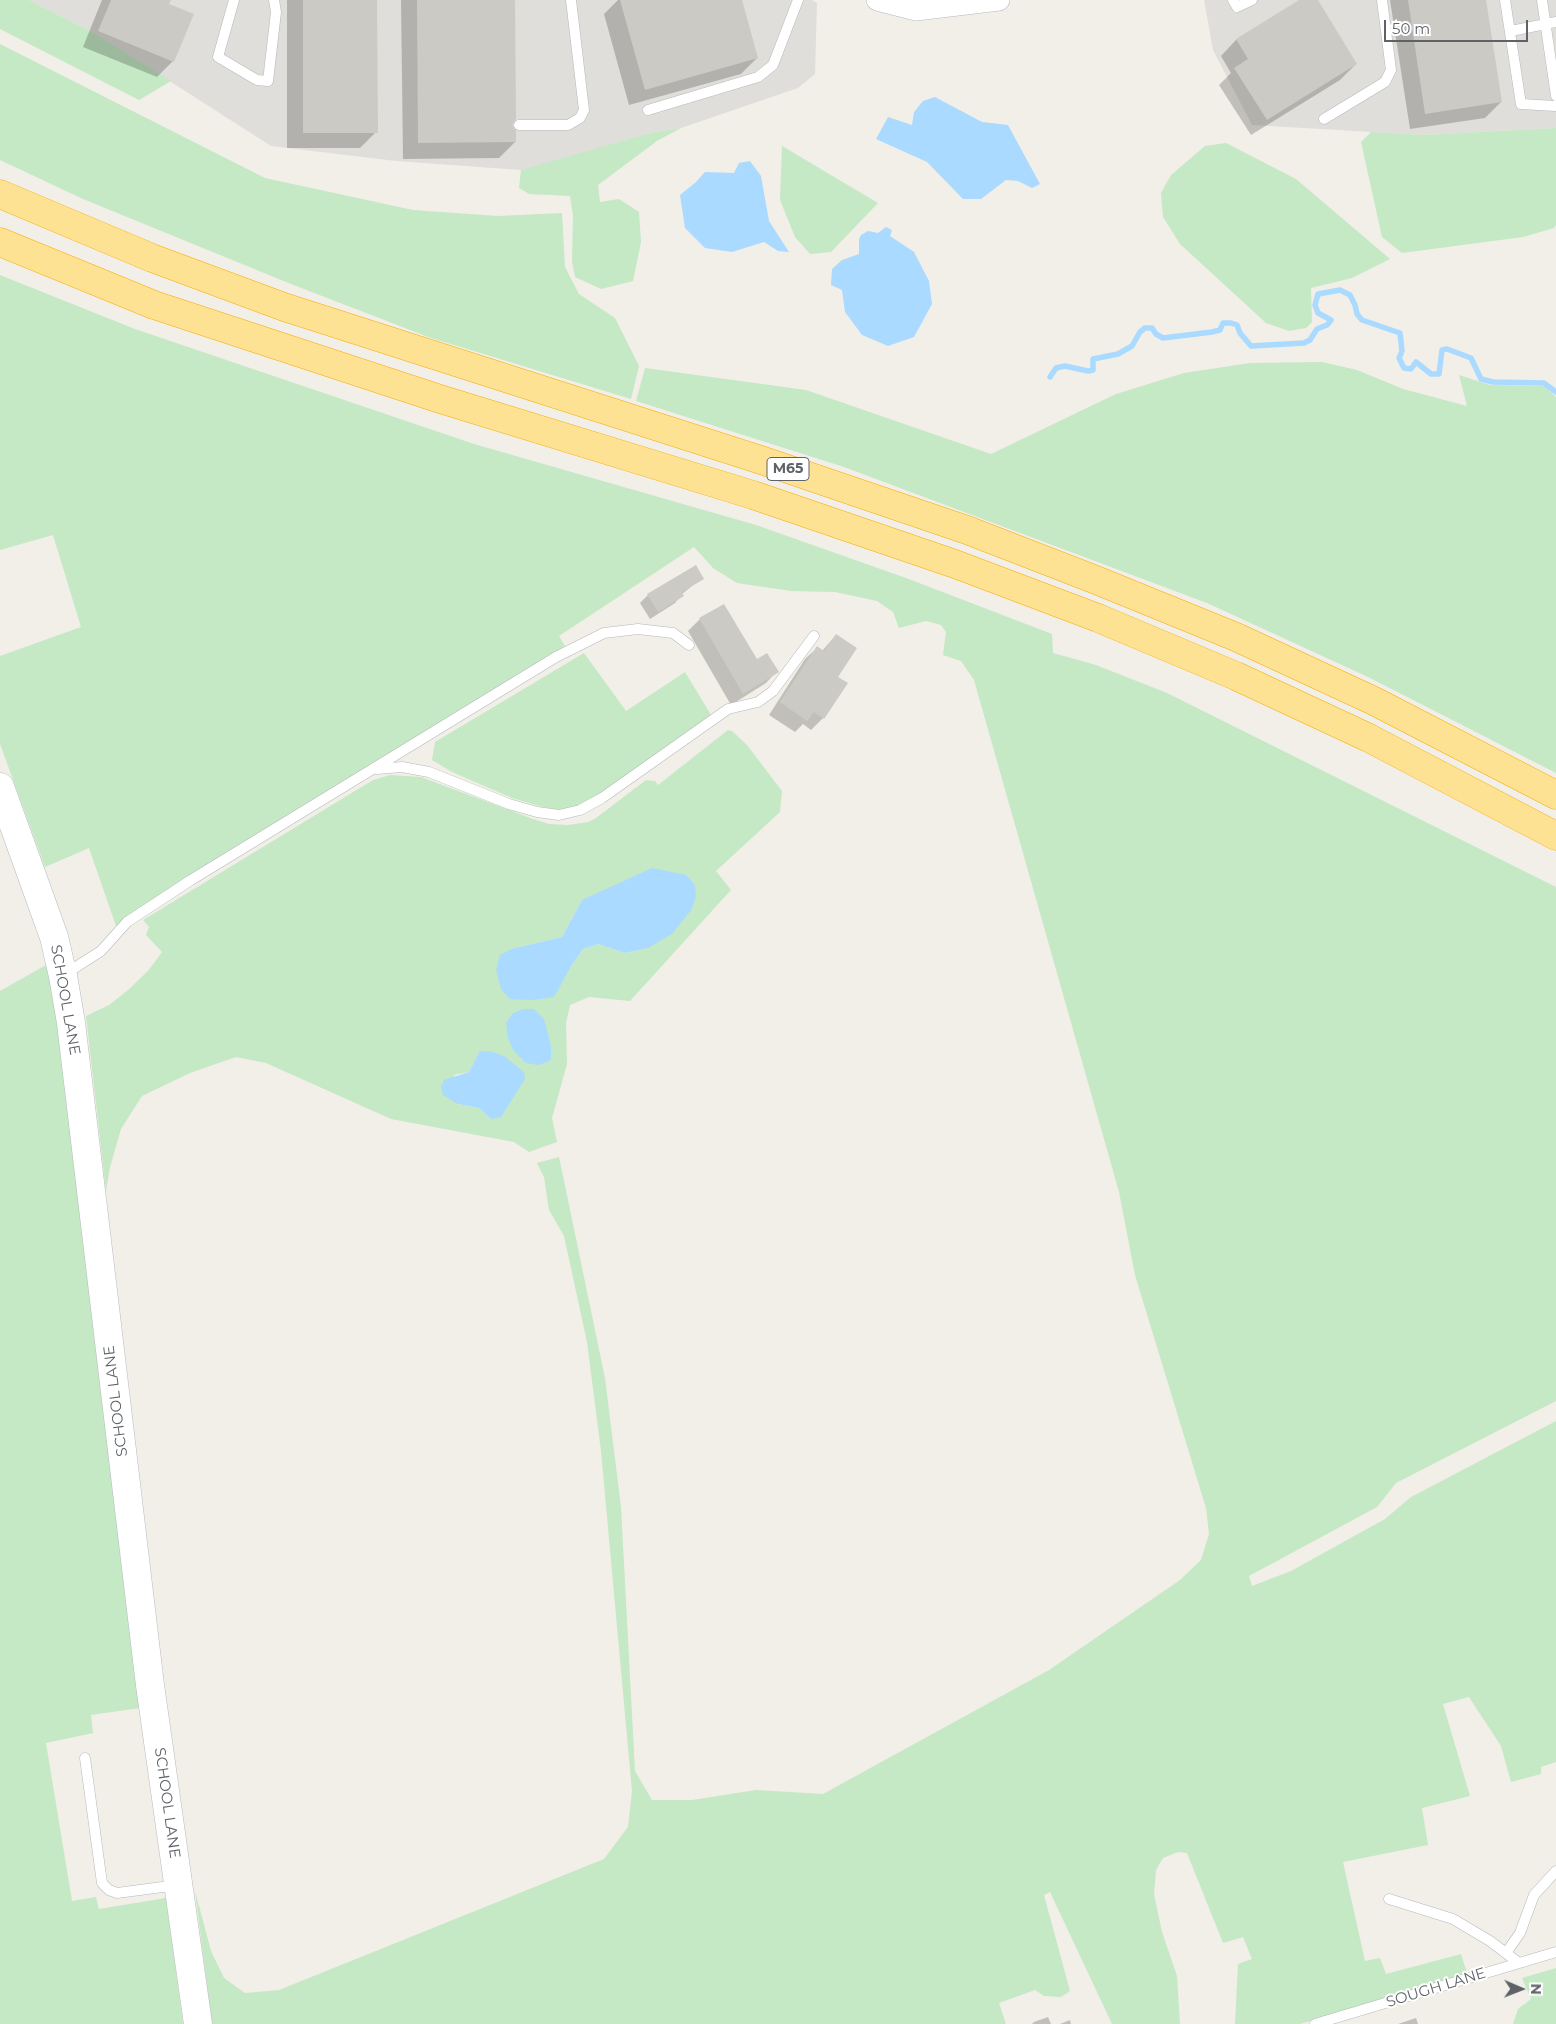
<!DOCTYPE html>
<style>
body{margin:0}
#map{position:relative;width:1556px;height:2024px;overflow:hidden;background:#f1efe8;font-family:Montserrat,sans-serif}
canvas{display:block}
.north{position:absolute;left:1496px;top:1964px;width:50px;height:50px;-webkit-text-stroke:4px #fff;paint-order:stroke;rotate:91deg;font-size:14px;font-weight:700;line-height:20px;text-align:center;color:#5f6368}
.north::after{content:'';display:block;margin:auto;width:18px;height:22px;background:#5f6368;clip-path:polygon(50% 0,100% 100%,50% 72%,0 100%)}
.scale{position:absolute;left:1384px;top:20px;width:144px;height:22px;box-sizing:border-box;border:2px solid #5f6368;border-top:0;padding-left:6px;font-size:15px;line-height:18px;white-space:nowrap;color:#5f6368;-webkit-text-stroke:4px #fff;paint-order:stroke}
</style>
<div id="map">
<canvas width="1556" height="2024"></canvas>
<div class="north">N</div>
<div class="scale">50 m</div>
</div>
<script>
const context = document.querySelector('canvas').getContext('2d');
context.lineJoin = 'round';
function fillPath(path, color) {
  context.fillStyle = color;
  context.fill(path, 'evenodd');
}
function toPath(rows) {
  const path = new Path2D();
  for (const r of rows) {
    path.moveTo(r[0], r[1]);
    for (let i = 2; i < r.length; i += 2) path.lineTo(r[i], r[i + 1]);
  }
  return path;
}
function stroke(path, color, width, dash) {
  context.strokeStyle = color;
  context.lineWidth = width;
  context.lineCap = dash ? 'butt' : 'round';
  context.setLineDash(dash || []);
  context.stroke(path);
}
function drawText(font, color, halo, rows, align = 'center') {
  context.font = font + ' Montserrat,sans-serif';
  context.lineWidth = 4;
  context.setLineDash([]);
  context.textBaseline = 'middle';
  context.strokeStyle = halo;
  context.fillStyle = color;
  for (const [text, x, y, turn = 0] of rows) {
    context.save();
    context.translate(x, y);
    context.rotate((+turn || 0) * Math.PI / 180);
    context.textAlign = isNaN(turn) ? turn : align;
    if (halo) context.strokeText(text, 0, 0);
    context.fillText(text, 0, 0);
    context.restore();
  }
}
fillPath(toPath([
 [29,0,812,0,817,3,815,74,798,88,681,128,654,132,533,168,521,170,396,161,271,146,96,34],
 [1204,0,1556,0,1556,128,1423,135,1252,125,1213,50]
]), '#e0deda');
fillPath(toPath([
 [0,0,29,0,96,34,171,81,139,100,0,29],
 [0,44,265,178,413,210,498,216,562,213,565,267,579,294,615,318,639,366,631,399,431,338,291,284,83,199,0,160],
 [681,128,657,141,598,185,600,202,619,199,639,212,641,242,633,281,601,289,575,277,572,262,573,216,570,196,529,194,519,188,521,170,654,132],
 [1556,128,1556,225,1554,228,1523,237,1402,253,1382,237,1361,142,1371,132,1423,135],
 [1226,143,1296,179,1390,259,1352,278,1311,288,1312,322,1306,328,1289,331,1266,323,1180,244,1163,217,1161,193,1171,175,1205,146],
 [782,146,878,203,831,252,810,254,795,237,780,200],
 [0,275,135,329,474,444,756,525,906,578,1052,634,1053,653,1096,665,1167,693,1556,887,1556,1401,1396,1483,1377,1507,1249,1576,1252,1586,1291,1571,1385,1519,1411,1497,1556,1421,1556,1762,1541,1767,1541,1774,1511,1782,1501,1746,1469,1697,1443,1704,1470,1796,1422,1808,1428,1845,1343,1862,1365,1961,1380,1958,1386,1974,1461,1954,1468,1976,1300,2024,1235,2024,1238,1964,1252,1959,1243,1937,1223,1943,1187,1853,1178,1852,1163,1858,1156,1870,1154,1894,1162,1932,1177,1976,1180,2024,1112,2024,1050,1892,1044,1895,1070,1991,1061,1997,1044,1996,1035,1990,999,2003,1006,2024,212,2024,195,1891,211,1951,224,1978,245,1993,279,1990,604,1859,628,1827,632,1791,601,1451,587,1342,564,1236,549,1210,544,1177,537,1163,559,1157,605,1378,621,1507,635,1771,652,1800,692,1800,756,1790,823,1794,1049,1670,1180,1580,1201,1560,1209,1534,1206,1508,1135,1275,1119,1192,974,680,961,661,943,655,946,632,941,625,926,621,899,628,893,612,877,601,835,592,791,591,737,583,713,568,694,547,559,636,565,646,116,926,89,848,45,867,0,744,0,656,81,627,53,535,0,550],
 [1322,362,1357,370,1403,389,1467,406,1459,375,1490,385,1545,386,1556,397,1556,773,1368,677,1207,603,844,467,636,401,645,368,806,390,991,454,1116,394,1184,373,1250,363],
 [584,653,626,711,685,672,711,715,588,802,574,808,559,810,543,807,512,798,452,772,432,760,435,742],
 [728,730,732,731,747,745,782,791,780,812,716,871,731,890,630,1001,589,997,570,1005,566,1023,567,1064,552,1118,557,1142,529,1152,514,1142,391,1119,266,1063,236,1057,190,1073,142,1096,121,1129,110,1167,106,1191,86,1016,109,1005,128,990,148,971,162,952,146,935,149,927,143,920,373,780,390,775,421,777,533,819,549,824,568,825,588,822,596,818,646,780,655,781,658,785],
 [582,900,648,948,625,953,598,944,583,949,570,968,511,949,562,937],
 [479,1052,491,1119,479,1108,458,1104,454,1075,469,1072],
 [46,965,56,1003,140,1708,91,1715,93,1733,46,1743,72,1901,96,1897,99,1909,166,1898,183,2024,0,2024,0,991],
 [1556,1968,1556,2024,1513,2024,1518,2009,1531,1999,1522,1978]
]), '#c5e8c5');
fillPath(toPath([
 [935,97,982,122,1008,125,1040,184,1032,188,1018,181,1006,180,981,199,963,199,927,162,876,139,888,117,912,125,914,112,923,101],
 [750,161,761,176,769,221,789,252,778,251,764,242,732,252,705,248,685,228,680,195,696,182,705,172,734,173,739,163],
 [886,227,892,230,890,236,914,252,929,281,932,304,914,337,888,346,862,335,845,312,842,290,831,285,832,269,842,260,859,254,859,239,861,235,868,231,878,233],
 [652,868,686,875,695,885,696,896,692,909,672,934,648,948,625,953,598,944,583,949,570,968,554,997,532,1000,510,999,501,989,496,970,500,955,511,949,562,937,582,900],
 [523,1009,534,1009,544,1019,551,1046,551,1059,547,1062,538,1065,526,1063,513,1050,508,1038,506,1023,513,1013],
 [490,1051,504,1056,524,1072,525,1079,501,1117,491,1119,479,1108,458,1104,443,1095,441,1087,444,1080,469,1072,479,1052]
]), '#aadaff');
fillPath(toPath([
 [102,0,169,0,167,5,173,61,157,77,83,47],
 [287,0,376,0,376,132,360,148,287,148],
 [401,0,513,0,511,126,515,142,499,158,403,159],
 [618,0,740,0,757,58,741,74,629,105,604,14],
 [1301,0,1316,0,1356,64,1340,80,1251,135,1219,85,1231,73,1221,56,1236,40],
 [1390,0,1485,0,1501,102,1485,118,1410,129],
 [702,578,682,594,675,603,650,619,640,603,648,595],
 [700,619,756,660,777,671,766,683,731,705,688,631],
 [836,635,837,677,823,718,811,730,803,724,795,732,769,715,805,659,817,648,822,651],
 [1048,2017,1051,2024,1032,2024,1034,2022],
 [1416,2018,1418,2024,1398,2024],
 [1070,2020,1071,2024,1060,2024]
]), '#0003');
stroke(toPath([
 [1050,377,1056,368,1065,366,1088,371,1093,370,1093,359,1118,354,1132,346,1140,332,1145,328,1152,328,1156,334,1163,338,1212,332,1220,330,1223,323,1231,323,1237,325,1240,333,1251,346,1304,343,1310,340,1317,329,1327,325,1331,320,1318,313,1315,305,1318,294,1340,290,1350,295,1355,305,1357,314,1362,320,1400,333,1402,351,1399,358,1404,368,1411,369,1416,362,1431,374,1439,374,1442,350,1447,349,1471,358,1481,379,1493,382,1544,383,1556,392]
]), '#aadaff', 5.5);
fillPath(toPath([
 [111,0,171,0,169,4,194,14,174,62,98,31],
 [303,0,377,0,378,133,303,133],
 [417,0,515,0,516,119,512,125,516,131,516,142,418,143],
 [620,0,742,0,758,58,645,90],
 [1299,0,1318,0,1357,64,1267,120,1234,68,1248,59,1236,39],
 [1408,0,1486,0,1502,102,1425,114],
 [696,565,704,579,682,592,684,596,658,612,647,594],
 [724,604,757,659,767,653,779,672,743,694,699,618],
 [836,634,857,648,838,677,848,683,824,719,814,712,807,721,780,702,817,646,824,651]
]), '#cccac5');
const lane = toPath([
 [234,0,218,57,257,80,268,81,276,12,274,0],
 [1233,0,1237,7,1252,0],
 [1505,0,1521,104,1556,106],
 [1542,0,1556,96],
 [1511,31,1556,22],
 [648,110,758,77,773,65,798,0],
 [1324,119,1385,82,1391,70,1382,0],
 [519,125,568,125,580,118,584,110,571,0],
 [377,769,402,767,429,772,509,804,537,812,559,815,580,810,602,798,728,709,758,702,773,691,814,636],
 [65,974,101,951,127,922,191,880,556,657,604,633,638,629,673,633,689,645],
 [85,1758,102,1883,109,1890,117,1893,178,1885],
 [1389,1899,1453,1919,1490,1941,1519,1963],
 [1506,1953,1520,1933,1534,1895,1556,1871],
 [1315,2024,1556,1952]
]);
const street = toPath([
 [877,0,916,10,999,0]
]);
const secondary = toPath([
 [0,787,54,937,63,976,71,1023,150,1685,198,2024]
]);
const highway = toPath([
 [0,194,152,258,284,307,764,461,967,530,1096,580,1236,637,1374,701,1556,795],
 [0,242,154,305,440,399,753,495,955,564,1098,618,1236,676,1369,738,1556,836]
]);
stroke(lane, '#b5b8bc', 11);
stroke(street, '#b5b8bc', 22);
stroke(secondary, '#b6babf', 29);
stroke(highway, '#f9ab00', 29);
stroke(lane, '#fff', 10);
stroke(street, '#fff', 21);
stroke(secondary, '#fff', 28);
stroke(highway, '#fde293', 28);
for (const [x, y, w] of [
 [788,469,42]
]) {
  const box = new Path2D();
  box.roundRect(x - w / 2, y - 11.5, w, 23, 4);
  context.fillStyle = '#fff';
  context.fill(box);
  stroke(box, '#5f6368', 1);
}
drawText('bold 14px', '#5f6368', null, [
 ["M65",788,469]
]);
drawText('15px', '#5f6368', '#fff', [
 ["SCHOOL LANE",65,1000,80],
 ["SCHOOL LANE",116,1401,-97],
 ["SCHOOL LANE",167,1803,82],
 ["SOUGH LANE",1436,1988,-17]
]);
</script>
